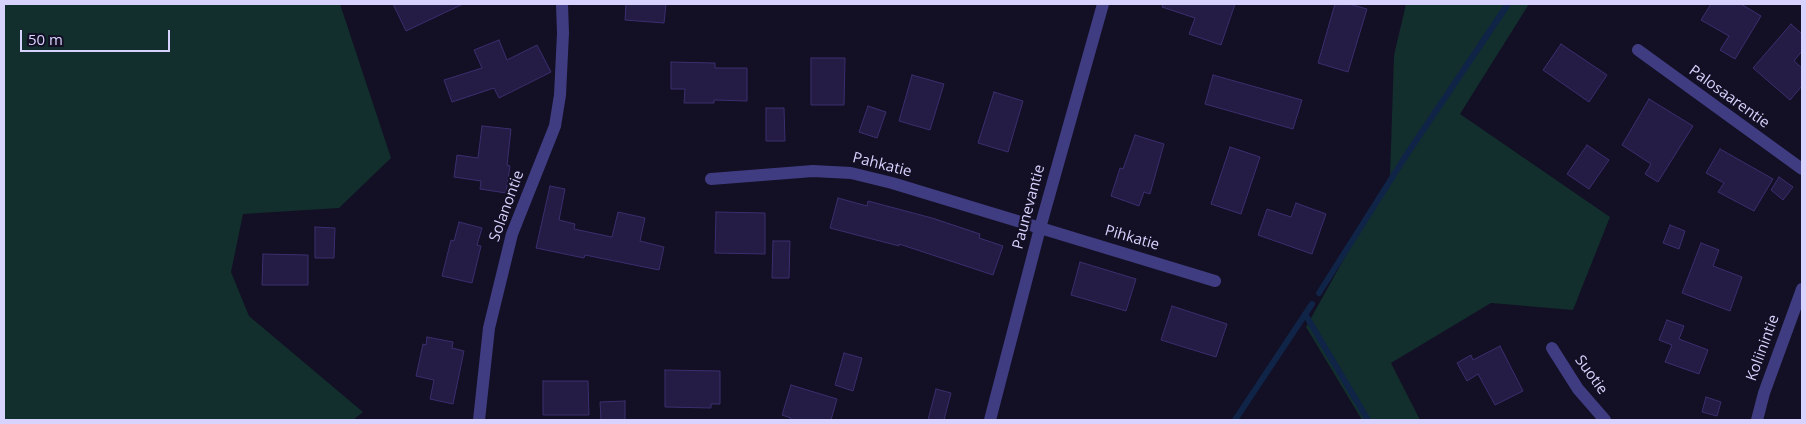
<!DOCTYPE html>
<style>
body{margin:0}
#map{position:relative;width:1806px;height:424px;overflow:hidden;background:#130f24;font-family:"Open Sans",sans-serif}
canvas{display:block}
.frame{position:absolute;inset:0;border:5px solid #d8d3fe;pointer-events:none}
.scale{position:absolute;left:20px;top:30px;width:150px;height:22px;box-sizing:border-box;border:2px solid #d8d3fe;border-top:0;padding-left:6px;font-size:15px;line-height:18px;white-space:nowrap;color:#d8d3fe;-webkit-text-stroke:4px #130f24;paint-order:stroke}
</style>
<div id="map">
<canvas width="1806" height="424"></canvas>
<div class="frame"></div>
<div class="scale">50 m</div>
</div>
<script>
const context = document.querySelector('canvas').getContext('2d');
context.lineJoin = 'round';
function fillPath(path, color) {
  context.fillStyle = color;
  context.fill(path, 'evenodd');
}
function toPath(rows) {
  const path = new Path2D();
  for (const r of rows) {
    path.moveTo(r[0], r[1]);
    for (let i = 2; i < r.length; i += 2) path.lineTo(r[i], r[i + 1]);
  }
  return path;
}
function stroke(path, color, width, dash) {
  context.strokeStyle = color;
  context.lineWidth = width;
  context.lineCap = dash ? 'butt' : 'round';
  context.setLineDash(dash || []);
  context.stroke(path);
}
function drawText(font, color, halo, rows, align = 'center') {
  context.font = font + ' "Open Sans",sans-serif';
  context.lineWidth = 4.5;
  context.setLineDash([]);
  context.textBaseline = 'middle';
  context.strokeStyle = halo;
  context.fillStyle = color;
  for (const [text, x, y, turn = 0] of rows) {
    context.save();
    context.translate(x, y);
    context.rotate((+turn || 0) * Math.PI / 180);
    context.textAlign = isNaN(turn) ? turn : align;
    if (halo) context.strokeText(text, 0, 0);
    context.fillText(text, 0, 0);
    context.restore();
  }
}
fillPath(toPath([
 [4,4,340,4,391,158,339,208,243,214,231,272,249,316,363,412,353,420,4,420],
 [1406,4,1529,4,1460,114,1610,217,1573,310,1491,303,1391,363,1420,420,1362,420,1306,327,1390,176,1394,55]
]), '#122e2d');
stroke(toPath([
 [1319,293,1407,154,1508,4],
 [1305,314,1368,420],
 [1235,420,1312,304]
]), '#0f2447', 6);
const building = toPath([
 [393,4,463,4,406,31,393,4],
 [626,4,666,4,664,23,625,20,626,4],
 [1163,4,1235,4,1221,45,1189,34,1195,18,1162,7,1163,4],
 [1335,4,1349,4,1367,9,1348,72,1318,63,1335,4],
 [1711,4,1741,4,1761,16,1735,59,1720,50,1729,36,1701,20,1711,4],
 [1791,24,1802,34,1802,51,1794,61,1802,68,1802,86,1790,100,1753,68,1791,24],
 [499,40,507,60,537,45,551,72,499,98,494,88,452,102,444,80,482,68,474,50,499,40],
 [1561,44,1607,75,1589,102,1543,70,1561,44],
 [811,58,845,58,844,105,811,105,811,58],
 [671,62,715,63,715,68,747,68,747,101,714,100,714,103,684,103,685,89,671,89,671,62],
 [912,75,944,84,930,130,899,121,912,75],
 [1213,75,1302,100,1293,129,1205,104,1213,75],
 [994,92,1023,101,1008,152,978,143,994,92],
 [1649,99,1693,126,1658,182,1645,174,1651,164,1622,145,1649,99],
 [868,106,886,112,877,138,859,132,868,106],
 [766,108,784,108,785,141,766,141,766,108],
 [482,126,511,129,507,165,510,166,506,193,480,189,481,181,454,177,457,155,478,158,482,126],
 [1135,135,1164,144,1150,194,1144,192,1139,206,1111,196,1120,168,1123,169,1135,135],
 [1587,145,1609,160,1589,189,1567,174,1587,145],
 [1230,147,1260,157,1241,214,1211,204,1230,147],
 [1720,149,1773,179,1754,211,1718,192,1724,183,1706,173,1720,149],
 [1779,177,1793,187,1783,200,1771,190,1779,177],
 [550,186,565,189,559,220,575,224,574,229,612,237,618,212,645,218,640,241,664,247,659,270,585,255,584,258,536,248,550,186],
 [838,198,867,206,868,201,932,218,980,234,979,238,1003,246,993,275,899,244,899,246,830,228,838,198],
 [1296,203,1326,214,1312,254,1258,235,1267,209,1291,217,1296,203],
 [716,212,765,213,765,254,715,253,716,212],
 [459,222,482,228,477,245,481,246,472,283,442,276,451,240,454,241,459,222],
 [1670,225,1685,231,1679,249,1663,243,1670,225],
 [315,227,335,228,334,258,315,258,315,227],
 [773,241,790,241,789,278,772,278,773,241],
 [1701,243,1719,250,1713,266,1742,277,1730,311,1682,293,1701,243],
 [263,254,308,255,308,285,262,285,263,254],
 [1080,262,1136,279,1126,311,1071,295,1080,262],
 [1172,306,1227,324,1216,357,1161,340,1172,306],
 [1667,320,1684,326,1679,339,1708,350,1699,374,1665,362,1672,345,1659,340,1667,320],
 [427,337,453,342,452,348,464,351,453,404,430,399,434,380,416,376,423,344,426,345,427,337],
 [1500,346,1523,391,1495,405,1478,374,1467,381,1457,363,1471,355,1473,360,1500,346],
 [844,353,862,358,853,391,835,385,844,353],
 [665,370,720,371,720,404,711,404,711,408,665,407,665,370],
 [543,381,588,381,589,415,543,415,543,381],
 [791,385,837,399,831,420,790,420,791,418,782,415,791,385],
 [936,389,951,393,944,420,928,420,936,389],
 [1706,397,1721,402,1717,416,1702,412,1706,397],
 [625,401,625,420,601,420,600,402,625,401]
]);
fillPath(building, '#241c44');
stroke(building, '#3c2e6f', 1);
stroke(toPath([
 [1638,50,1802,169],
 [711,179,813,171,851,173,892,183,1215,281],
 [1552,348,1578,389,1605,420],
 [479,420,489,328,512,234,555,126,560,95,563,33,562,4],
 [990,420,1040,228,1103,4],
 [1757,420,1764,393,1802,289]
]), '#3f3c81', 12);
drawText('15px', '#d8d3fe', '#130f24', [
 ["Palosaarentie",1729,97,36],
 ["Pahkatie",882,165,14],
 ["Solanontie",507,206,-70],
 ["Paunevantie",1029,207,-75],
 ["Pihkatie",1132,238,16],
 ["Koliinintie",1763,348,-70],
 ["Suotie",1591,375,54]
]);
</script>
